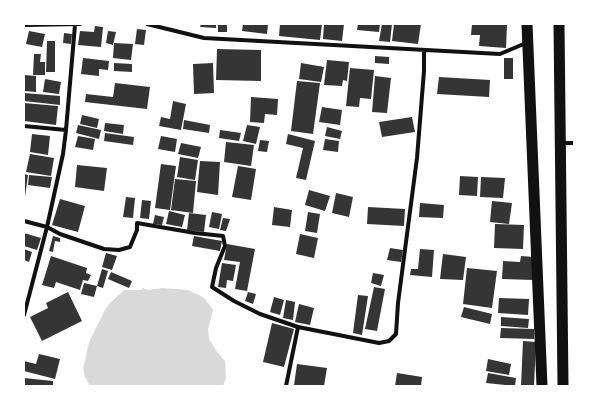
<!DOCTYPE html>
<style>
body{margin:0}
#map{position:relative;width:598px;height:410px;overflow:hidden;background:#fff;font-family:Mulish,sans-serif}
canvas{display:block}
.frame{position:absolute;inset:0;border:25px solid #fff;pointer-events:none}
</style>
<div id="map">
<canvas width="598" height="410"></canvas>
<div class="frame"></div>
</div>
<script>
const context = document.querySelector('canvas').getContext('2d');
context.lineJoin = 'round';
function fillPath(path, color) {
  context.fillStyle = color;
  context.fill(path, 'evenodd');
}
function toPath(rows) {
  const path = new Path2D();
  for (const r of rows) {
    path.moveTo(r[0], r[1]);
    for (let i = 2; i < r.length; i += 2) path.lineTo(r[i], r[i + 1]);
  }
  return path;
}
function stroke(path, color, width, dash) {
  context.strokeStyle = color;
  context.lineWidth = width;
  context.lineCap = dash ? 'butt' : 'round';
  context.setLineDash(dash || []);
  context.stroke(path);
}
fillPath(toPath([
 [143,288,148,290,162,288,188,290,201,296,206,300,213,310,208,329,209,339,217,352,225,361,226,378,223,386,90,386,85,377,83,369,85,361,89,342,105,310,110,303,124,290,141,290]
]), '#d9d9d9');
fillPath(toPath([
 [201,24,216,24,216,28,200,27],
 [218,24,227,24,227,32,218,32],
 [243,24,268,24,267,34,242,31],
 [280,24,322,24,320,40,279,36],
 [324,24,344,24,342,41,323,39],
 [358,24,380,24,379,32,357,30],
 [382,24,392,24,390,42,379,41],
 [394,24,421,24,418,44,392,41],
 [472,24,507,25,506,48,479,46,480,35,471,35],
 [95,26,103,27,101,47,78,45,80,31,94,32],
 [137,29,146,30,144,45,135,44],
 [29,31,45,34,42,47,26,44],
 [108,31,116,32,113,45,106,43],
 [64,33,72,34,71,44,63,43],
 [47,41,55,41,55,72,46,72],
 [114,43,133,44,131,60,113,58],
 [217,49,261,50,261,81,216,80],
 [34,54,41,54,40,62,45,62,45,75,33,75],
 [375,56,389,57,389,64,375,63],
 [83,58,109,61,108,70,99,69,99,76,81,74],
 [504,58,513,58,513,79,504,79],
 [327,60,349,62,347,81,343,80,342,86,324,85],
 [114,63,132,64,132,72,114,71],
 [213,63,214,93,194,94,193,64],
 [301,63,324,67,321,82,299,79],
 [350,68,374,70,371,99,360,98,359,107,346,106],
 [24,75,36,76,36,92,24,91],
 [375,76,391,78,387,113,372,112],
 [439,77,490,80,489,97,437,94],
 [45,79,61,82,59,94,43,92],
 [297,81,320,83,313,134,291,131],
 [115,83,150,87,147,109,85,102,86,94,113,97],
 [24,93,60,96,60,105,24,101],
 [251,97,278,99,277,115,265,114,264,123,250,122],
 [173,101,186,104,181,130,159,126,161,117,170,119],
 [24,103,58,106,56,125,24,121],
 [322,107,342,110,340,125,319,122],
 [82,115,99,119,97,128,80,124],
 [412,117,415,132,382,137,379,122],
 [184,120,210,125,209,133,183,129],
 [105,123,124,125,123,134,104,131],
 [78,125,101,130,99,139,76,133],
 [247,125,260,127,256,144,243,141],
 [327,127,342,131,340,139,325,136],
 [220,130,241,133,239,141,219,138],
 [105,133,134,137,133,145,104,141],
 [32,134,50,136,48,155,30,152],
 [288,134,315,141,306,180,296,178,303,148,286,144],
 [78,136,95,139,93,150,75,147],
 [161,136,177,139,175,152,158,149],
 [325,139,339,141,338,152,323,150],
 [260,140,269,141,267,152,258,151],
 [226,142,254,145,251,166,224,162],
 [181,143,201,147,198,158,178,154],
 [30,154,54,158,51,176,26,172],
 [180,157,198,160,195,180,177,177],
 [200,161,220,162,218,195,197,192],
 [161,164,176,166,170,210,155,208],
 [77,165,107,168,104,191,75,187],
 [238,166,256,169,251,200,232,197],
 [24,174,28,175,25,197,24,197],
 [29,175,52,177,50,188,28,185],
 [460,176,478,177,477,196,459,195],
 [481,177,505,178,503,198,480,197],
 [175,179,196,181,193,213,171,210],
 [309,190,330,196,325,211,305,205],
 [336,193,353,197,349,217,332,213],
 [126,197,135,198,133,218,123,217],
 [60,199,85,206,78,232,52,225],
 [142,200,151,201,149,219,140,218],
 [492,201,512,203,509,224,490,222],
 [420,203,444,205,443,218,419,217],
 [274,207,292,210,290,227,272,225],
 [368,207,405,209,404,226,367,224],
 [169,211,185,215,182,227,166,224],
 [212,212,222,214,219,229,209,227],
 [308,212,320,214,317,233,305,231],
 [189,213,206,215,204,232,187,230],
 [155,215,164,217,162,225,153,224],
 [223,218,230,219,226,231,220,230],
 [495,224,524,225,523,249,494,248],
 [24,233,41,238,37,250,24,246],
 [300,234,318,238,314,258,296,254],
 [53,236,60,238,60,242,55,241,53,252,49,251],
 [194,236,222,241,220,251,192,246],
 [227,244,255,249,247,291,235,289,240,262,224,260],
 [390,248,403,250,401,262,387,260],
 [24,249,32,252,29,262,24,260],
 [420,249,434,250,432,277,410,275,411,269,418,269],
 [106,253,117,256,112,270,102,267],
 [443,254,466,257,463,280,440,279],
 [51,256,87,268,86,273,91,275,88,281,83,280,80,290,56,282,54,288,42,285],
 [521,256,534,257,533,280,502,279,503,261,520,262],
 [222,263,236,265,233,281,227,280,226,288,218,287],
 [467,268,497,271,492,308,463,304],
 [102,269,108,271,103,288,97,286],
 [111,272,132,281,129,288,108,279],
 [373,273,384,275,381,286,371,283],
 [84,283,97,286,94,297,81,294],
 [374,287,385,289,377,331,365,329],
 [68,292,82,321,42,341,30,317,48,308,46,303],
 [248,292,256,294,253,304,245,301],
 [358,295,368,296,362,335,353,333],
 [274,297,284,300,280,315,270,312],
 [499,298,529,299,528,315,498,313],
 [286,300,295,302,293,320,283,318],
 [299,304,314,308,310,325,295,322],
 [464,307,492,314,490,324,461,317],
 [501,317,529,319,528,328,501,326],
 [272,323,294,329,284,367,263,362],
 [501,328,534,329,534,339,500,338],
 [523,341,536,342,534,386,521,386],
 [39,354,60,359,55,379,24,371,24,361,36,364],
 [488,359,511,364,509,375,486,371],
 [297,364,327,368,324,386,294,385],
 [397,373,422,377,421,386,395,386],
 [488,373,516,378,515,386,486,383],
 [24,378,53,381,53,386,24,386]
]), '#353535');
stroke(toPath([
 [147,24,204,38,500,54,526,43],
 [24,25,80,24],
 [24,126,66,130],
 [560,143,574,143],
 [24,221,47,227,60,234,104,249,119,250,130,247,137,230,137,223,195,233,223,236,225,246,216,268,212,287,234,301,260,314,298,327],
 [24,315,47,227,63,154,66,130,75,25],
 [286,386,298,327,379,343,389,341,396,334,398,303,417,158,424,71,424,50]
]), '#111', 4);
stroke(toPath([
 [527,24,542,386],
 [559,24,563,386]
]), '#111', 11);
</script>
